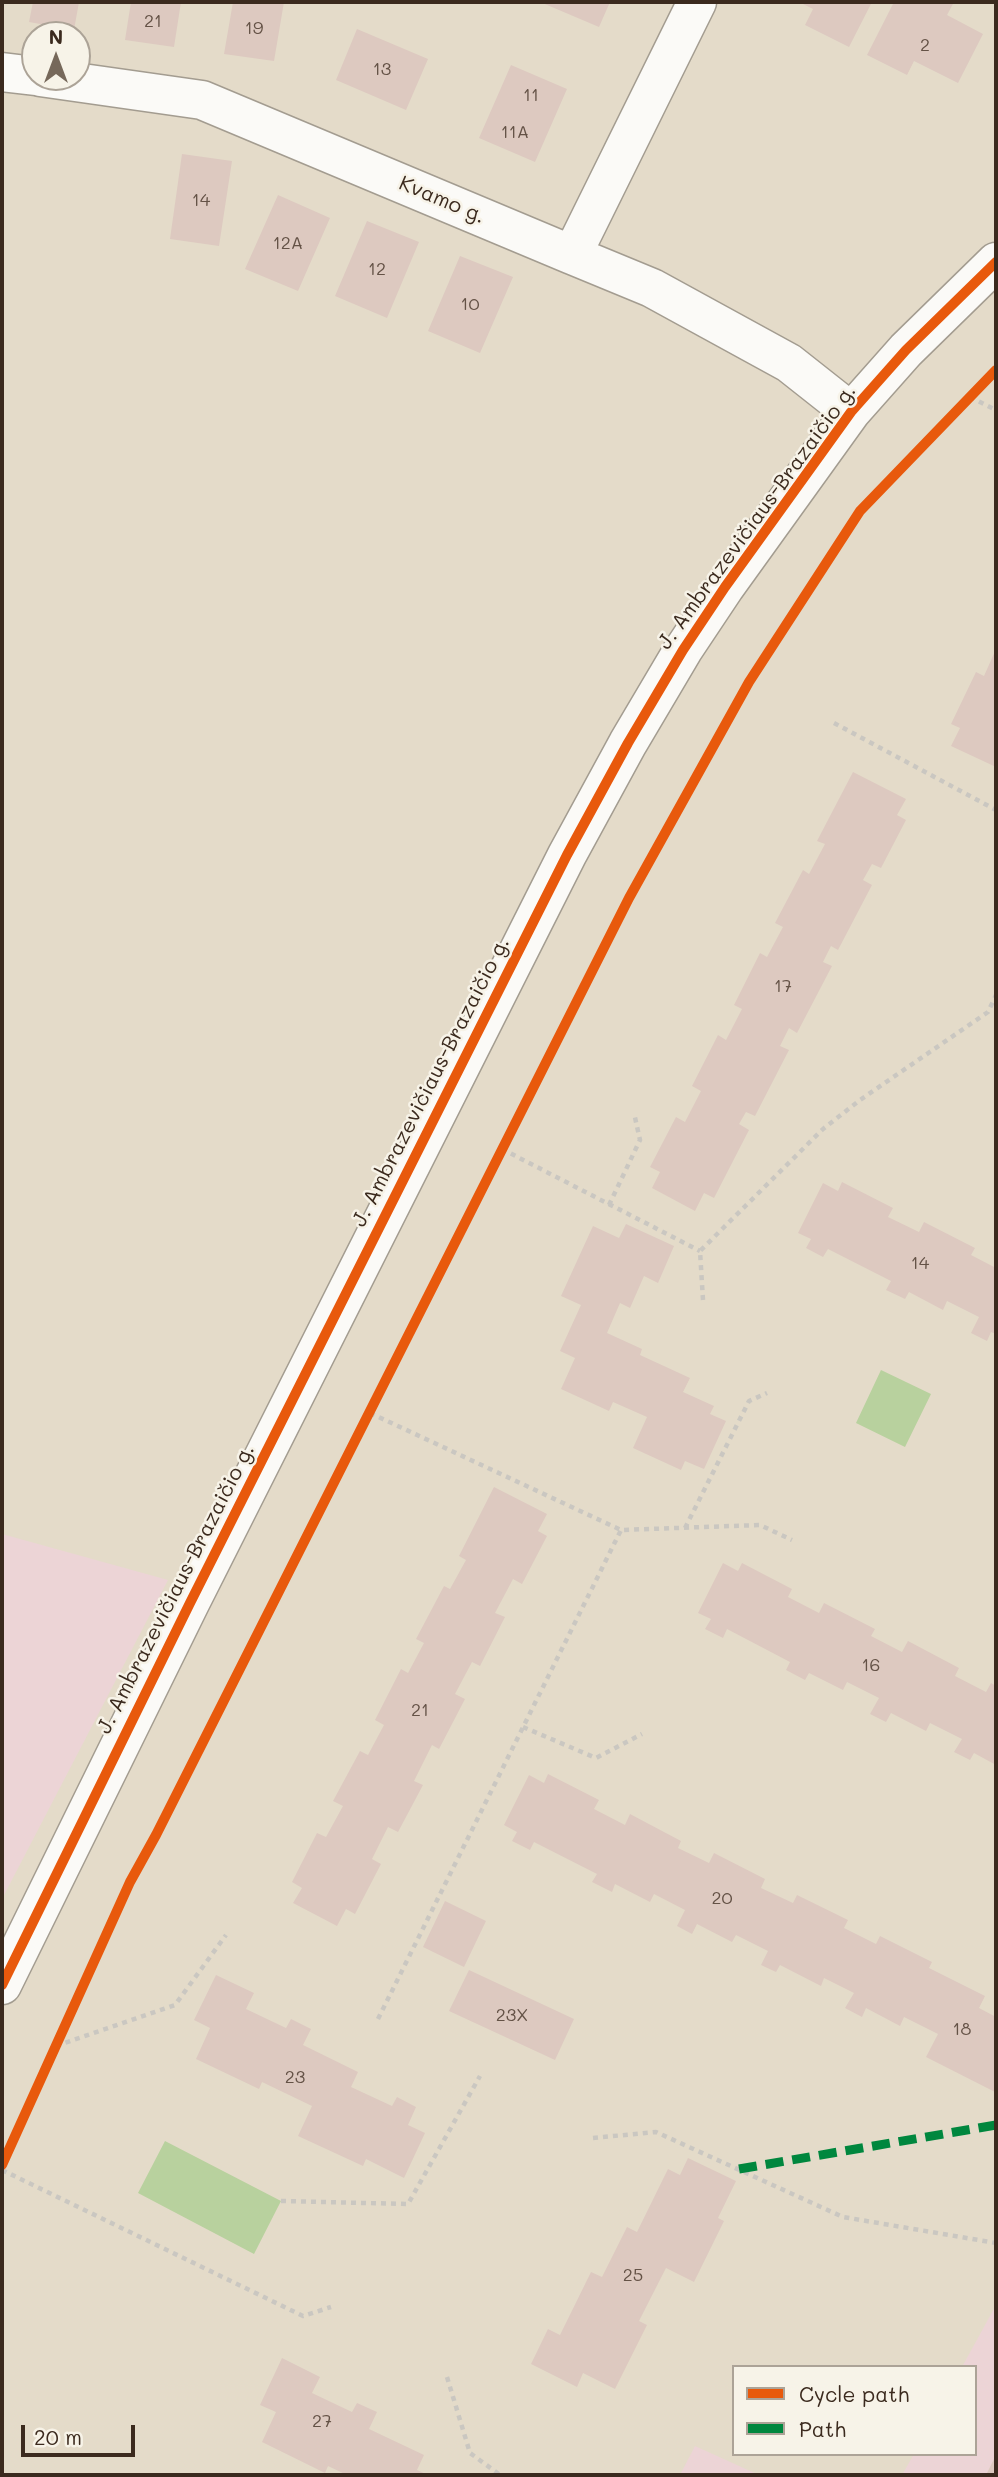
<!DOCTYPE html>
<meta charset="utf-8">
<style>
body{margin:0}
#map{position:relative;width:998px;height:2477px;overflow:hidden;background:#e4dbc9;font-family:Mali,sans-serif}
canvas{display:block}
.frame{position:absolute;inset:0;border:4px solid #3b2a1e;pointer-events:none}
.legend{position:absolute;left:732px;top:2365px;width:245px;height:91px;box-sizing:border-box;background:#f7f3e8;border:2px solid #aca397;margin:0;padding:9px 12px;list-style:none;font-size:21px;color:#3b2a1e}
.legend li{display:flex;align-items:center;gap:14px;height:35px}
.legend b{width:35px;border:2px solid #aca397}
.north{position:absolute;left:21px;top:21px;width:70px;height:70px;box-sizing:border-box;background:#f7f3e8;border:2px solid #aca397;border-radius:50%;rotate:0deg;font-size:19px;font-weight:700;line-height:28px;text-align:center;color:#3b2a1e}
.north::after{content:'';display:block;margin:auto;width:24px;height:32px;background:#76685a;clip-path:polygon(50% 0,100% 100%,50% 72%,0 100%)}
.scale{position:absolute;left:21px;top:2425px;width:114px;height:32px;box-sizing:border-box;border:4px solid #3b2a1e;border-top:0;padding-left:9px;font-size:21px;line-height:24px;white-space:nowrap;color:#3b2a1e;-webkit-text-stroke:5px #f7f3e8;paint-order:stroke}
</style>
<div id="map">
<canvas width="998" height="2477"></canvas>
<div class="frame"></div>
<ul class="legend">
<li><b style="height:9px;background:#e8590c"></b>Cycle path</li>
<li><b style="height:9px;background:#00873e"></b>Path</li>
</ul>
<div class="north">N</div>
<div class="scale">20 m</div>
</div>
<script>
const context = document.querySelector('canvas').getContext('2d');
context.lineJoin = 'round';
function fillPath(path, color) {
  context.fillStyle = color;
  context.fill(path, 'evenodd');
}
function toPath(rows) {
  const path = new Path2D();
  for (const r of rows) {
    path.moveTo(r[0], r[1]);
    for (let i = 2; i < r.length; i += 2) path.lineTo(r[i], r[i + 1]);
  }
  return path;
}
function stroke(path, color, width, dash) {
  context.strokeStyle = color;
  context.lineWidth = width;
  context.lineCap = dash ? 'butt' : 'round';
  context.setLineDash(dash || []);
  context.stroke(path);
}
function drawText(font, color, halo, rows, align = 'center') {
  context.font = font + ' Mali,sans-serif';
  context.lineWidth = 5;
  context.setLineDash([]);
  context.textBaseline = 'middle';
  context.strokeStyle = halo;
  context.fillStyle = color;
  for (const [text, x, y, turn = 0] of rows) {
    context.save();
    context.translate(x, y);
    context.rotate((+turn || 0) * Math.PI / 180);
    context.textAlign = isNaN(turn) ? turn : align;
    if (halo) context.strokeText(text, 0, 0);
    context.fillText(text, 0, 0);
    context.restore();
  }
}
fillPath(toPath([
 [2,1534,168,1580,2,1899],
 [996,2305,996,2475,902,2475,914,2454,975,2454,975,2367,962,2367],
 [695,2446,759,2475,680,2475]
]), '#ecd4d6');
fillPath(toPath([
 [881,1370,931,1394,905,1447,856,1423],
 [165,2141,281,2201,254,2254,138,2193]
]), '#b8d19e');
fillPath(toPath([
 [33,2,79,2,74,30,29,22],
 [131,2,181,2,174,47,125,40],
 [233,2,284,2,274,61,224,54],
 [540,2,610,2,599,27],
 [799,2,872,2,849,47,805,25,813,9],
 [894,2,954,2,947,15,983,34,958,83,914,61,907,75,867,55],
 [357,29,428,59,406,110,336,80],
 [511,65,567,89,535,162,479,138],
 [182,154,232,161,219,246,170,239],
 [278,195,330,218,298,291,245,269],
 [367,221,419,242,387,318,335,296],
 [460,256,513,277,480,353,428,331],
 [996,649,996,767,951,746,960,728,951,724,976,672,984,676],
 [853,772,906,799,897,815,906,820,881,868,872,864,863,880,872,885,838,950,831,946,823,962,832,966,797,1033,789,1028,780,1046,789,1050,755,1116,746,1112,739,1124,749,1130,714,1198,704,1193,695,1211,652,1188,660,1172,650,1167,676,1117,685,1122,701,1091,692,1086,718,1035,726,1040,742,1009,734,1005,760,953,767,957,783,927,775,923,803,870,809,874,825,844,817,841],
 [842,1182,893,1208,888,1217,919,1232,924,1222,975,1248,971,1255,996,1268,996,1334,991,1332,987,1341,971,1333,979,1317,947,1301,943,1310,909,1292,905,1299,886,1290,891,1281,828,1249,823,1257,806,1248,811,1239,798,1233,823,1183,838,1191],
 [626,1224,674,1246,658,1283,644,1276,630,1308,620,1303,607,1333,642,1349,640,1355,690,1378,683,1392,714,1406,710,1414,726,1421,704,1469,685,1461,681,1470,633,1448,647,1417,613,1402,609,1411,561,1389,575,1358,560,1351,581,1305,561,1296,593,1226,619,1238],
 [494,1487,547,1514,538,1531,547,1536,522,1584,513,1579,495,1613,505,1617,480,1666,472,1662,455,1694,465,1699,439,1749,432,1745,414,1781,423,1785,398,1832,388,1827,372,1859,381,1864,355,1914,346,1909,337,1926,293,1903,302,1888,292,1882,317,1833,326,1837,343,1806,333,1801,360,1751,368,1755,384,1725,375,1720,401,1669,408,1673,424,1643,416,1639,444,1586,450,1589,466,1560,459,1556],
 [723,1563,738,1571,742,1563,792,1589,788,1597,819,1613,824,1603,875,1629,871,1636,902,1652,908,1641,959,1668,955,1676,986,1692,991,1683,996,1686,996,1765,974,1753,970,1760,954,1752,962,1739,930,1723,926,1731,891,1713,886,1722,870,1714,879,1698,847,1682,843,1690,809,1673,805,1680,786,1670,790,1662,727,1629,723,1638,705,1629,711,1619,698,1613],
 [548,1774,599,1800,594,1809,625,1825,630,1814,681,1841,678,1848,709,1863,714,1853,765,1879,761,1888,793,1903,797,1895,848,1920,844,1928,876,1944,880,1936,932,1962,929,1968,985,1996,979,2008,996,2017,995,2092,926,2057,938,2034,904,2017,900,2026,866,2008,862,2017,845,2008,854,1993,824,1978,821,1986,780,1965,776,1972,761,1965,768,1951,736,1935,732,1942,697,1924,692,1934,677,1926,685,1910,654,1894,650,1902,615,1884,612,1892,592,1882,597,1874,534,1842,530,1850,512,1841,517,1832,504,1825,529,1775,544,1783],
 [445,1901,486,1921,464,1967,423,1947],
 [469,1970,574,2019,555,2060,449,2011],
 [216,1975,254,1993,246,2009,286,2028,291,2019,311,2029,303,2045,358,2072,351,2087,392,2106,397,2097,416,2107,408,2125,425,2133,404,2178,366,2159,363,2166,298,2136,312,2106,262,2082,259,2089,196,2059,210,2028,194,2020],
 [688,2158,736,2181,718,2218,724,2221,694,2282,666,2268,639,2321,647,2325,615,2389,583,2373,577,2387,531,2364,548,2329,560,2335,591,2272,602,2277,627,2227,637,2232,668,2169,680,2175],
 [282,2358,320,2377,312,2393,352,2412,357,2403,377,2412,369,2429,424,2455,417,2470,428,2475,347,2475,328,2466,325,2473,262,2442,276,2412,260,2405],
 [996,2455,996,2475,986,2475]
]), '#ddc9c0');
const minor = toPath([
 [2,72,35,76],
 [40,77,202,100,572,255,697,2],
 [572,255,652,288,789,363,851,412],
 [2,1985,190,1603,567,855,628,743,683,650,725,587,851,412,906,350,996,262]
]);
stroke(minor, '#a39c90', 41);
stroke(toPath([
 [970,397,996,410],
 [834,723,996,810],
 [502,1149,700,1251],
 [609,1205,640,1140,634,1113],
 [703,1300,700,1251,823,1129,860,1100,988,1012,996,995],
 [370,1413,621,1530,760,1525,792,1540],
 [685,1528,749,1401,767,1393],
 [523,1727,596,1758,642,1734],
 [378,2019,621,1530],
 [56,2046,175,2005,226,1935],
 [593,2138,656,2132,843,2217,996,2243],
 [2,2170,303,2316,331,2307],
 [281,2201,408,2204,480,2076],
 [447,2377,470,2453,500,2475]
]), '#cac7c1', 4.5, [5, 5]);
stroke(minor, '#fbfaf7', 38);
stroke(toPath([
 [739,2169,996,2125]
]), '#00873e', 9, [18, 9]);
stroke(toPath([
 [2,1985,190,1603,567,855,628,743,683,650,725,587,851,412,906,350,996,262],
 [2,2165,130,1882,156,1835,629,898,749,682,860,511,996,370]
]), '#e8590c', 10);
drawText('18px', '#645246', null, [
 ["21",153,21],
 ["19",254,28],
 ["2",925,45],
 ["13",382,69],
 ["11",531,95],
 ["11A",515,132],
 ["14",201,200],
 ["12A",288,243],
 ["12",377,269],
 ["10",470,304],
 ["17",783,986],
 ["14",920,1263],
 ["16",871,1665],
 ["21",420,1710],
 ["20",722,1898],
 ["23X",512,2015],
 ["18",962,2029],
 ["23",295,2077],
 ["25",633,2275],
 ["27",322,2421]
]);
drawText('21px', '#3b2a1e', '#f7f3e8', [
 ["Kvamo g.",442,200,23],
 ["J. Ambrazevičiaus-Brazaičio g.",757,517,-54],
 ["J. Ambrazevičiaus-Brazaičio g.",431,1082,-63],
 ["J. Ambrazevičiaus-Brazaičio g.",176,1589,-63]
]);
</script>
